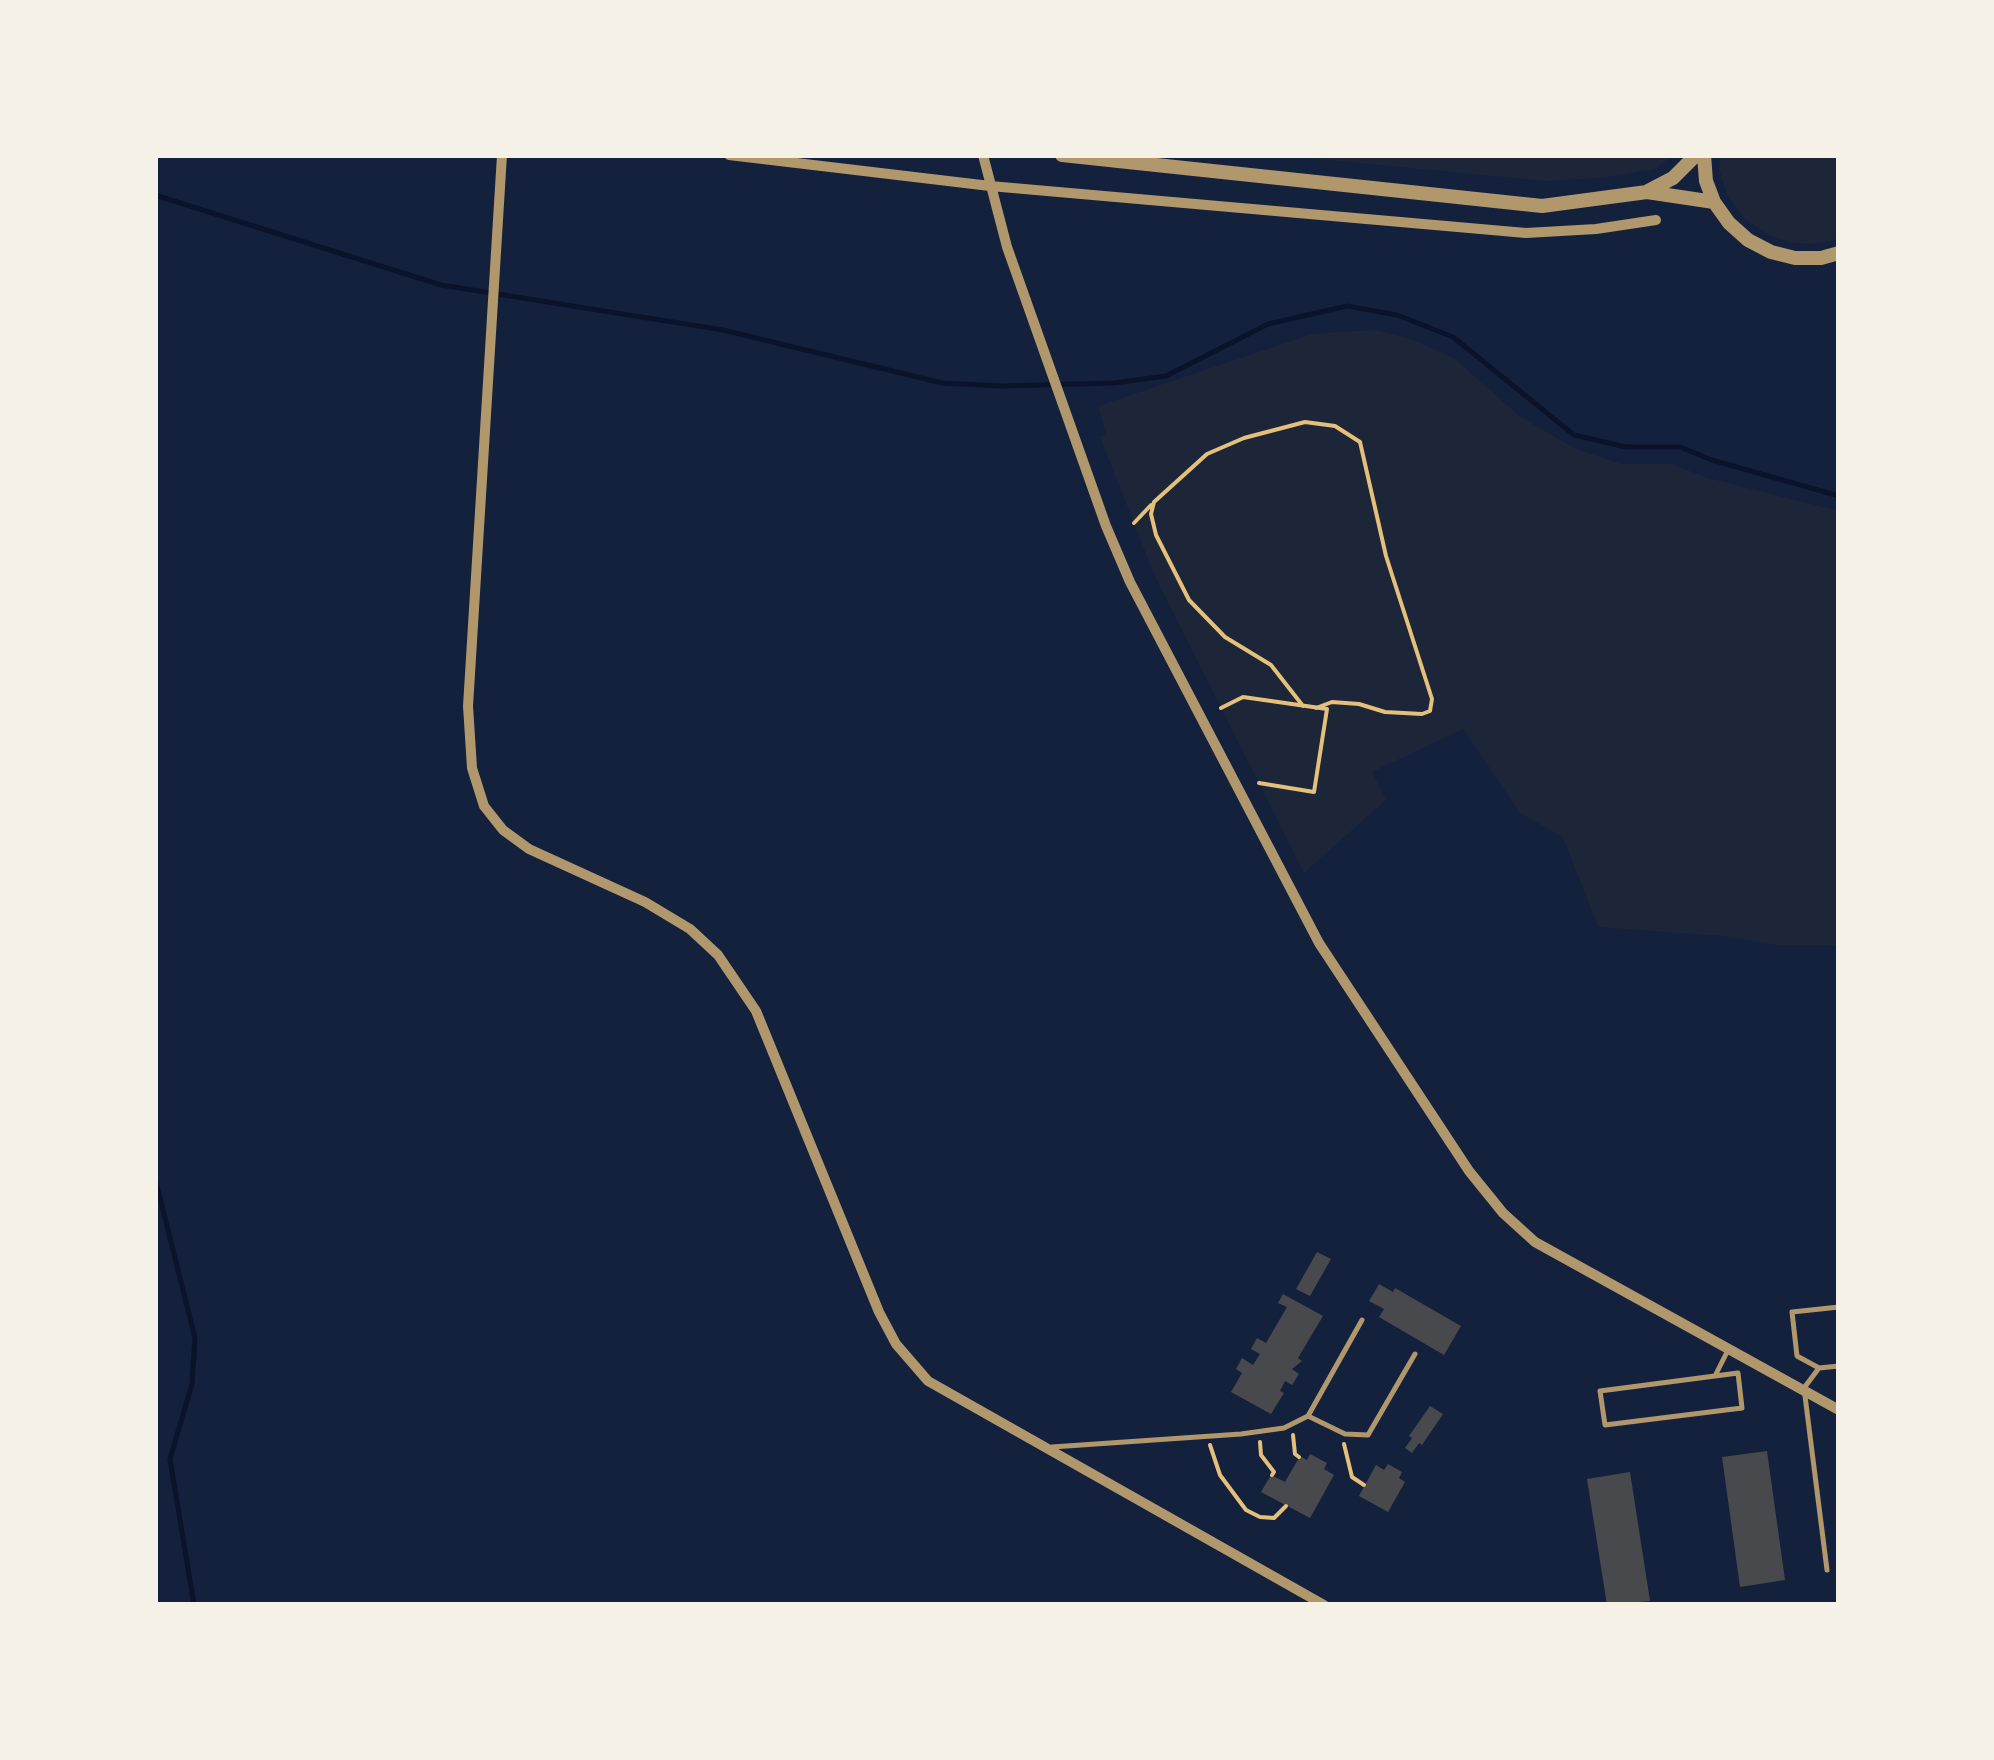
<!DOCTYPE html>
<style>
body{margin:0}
#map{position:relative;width:1994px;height:1760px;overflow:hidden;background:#14213d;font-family:"Noto Sans",sans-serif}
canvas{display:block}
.frame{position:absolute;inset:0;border:158px solid #f6f1e7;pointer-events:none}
</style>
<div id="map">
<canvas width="1994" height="1760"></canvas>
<div class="frame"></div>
</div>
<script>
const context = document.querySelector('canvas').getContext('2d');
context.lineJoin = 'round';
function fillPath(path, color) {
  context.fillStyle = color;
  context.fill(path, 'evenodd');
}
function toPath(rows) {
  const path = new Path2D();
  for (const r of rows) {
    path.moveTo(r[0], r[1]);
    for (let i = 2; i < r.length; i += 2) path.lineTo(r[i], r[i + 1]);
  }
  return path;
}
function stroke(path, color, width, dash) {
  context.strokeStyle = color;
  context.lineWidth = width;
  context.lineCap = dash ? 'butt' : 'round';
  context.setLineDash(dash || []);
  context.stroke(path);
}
fillPath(toPath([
 [1278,155,1674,155,1654,169,1603,178,1545,181],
 [1720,155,1839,155,1839,238,1820,244,1792,243,1766,234,1744,218,1727,195,1719,169],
 [1374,330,1411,339,1454,358,1519,416,1576,449,1621,464,1671,464,1708,478,1839,511,1839,945,1776,945,1724,936,1598,927,1563,837,1520,813,1463,729,1372,772,1386,800,1304,873,1154,574,1100,437,1106,434,1098,406,1312,334]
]), '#1d2539');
stroke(toPath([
 [155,195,441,285,723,330,942,383,1001,386,1114,383,1166,376,1268,324,1347,306,1397,315,1453,337,1574,435,1626,447,1680,447,1712,460,1839,496],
 [155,1178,195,1338,192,1384,170,1459,194,1605]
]), '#0b132b', 5);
fillPath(toPath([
 [1317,1252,1331,1259,1310,1296,1296,1289],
 [1379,1284,1393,1292,1395,1288,1461,1326,1444,1355,1379,1317,1384,1309,1369,1301],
 [1283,1294,1323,1316,1298,1358,1302,1361,1292,1369,1299,1374,1292,1385,1285,1381,1280,1391,1284,1393,1271,1414,1231,1392,1242,1373,1236,1369,1242,1358,1253,1365,1260,1354,1251,1349,1257,1338,1266,1343,1287,1307,1278,1303],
 [1430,1406,1443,1414,1422,1445,1419,1443,1412,1453,1405,1448,1412,1438,1409,1436],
 [1767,1451,1785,1580,1740,1587,1722,1457],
 [1310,1454,1327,1463,1324,1469,1334,1475,1310,1518,1261,1492,1271,1475,1285,1482,1300,1456,1307,1460],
 [1388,1464,1402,1472,1399,1478,1405,1482,1388,1512,1359,1496,1376,1465,1384,1470],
 [1630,1472,1650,1601,1607,1605,1587,1479]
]), '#48494c');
stroke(toPath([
 [1134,523,1151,505],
 [1303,706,1271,665,1225,637,1189,600,1156,535,1151,514,1154,502,1207,454,1244,438,1305,422,1335,426,1360,442,1386,556,1432,699,1430,711,1422,714,1385,712,1359,704,1332,702,1316,708],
 [1221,708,1243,697,1327,709,1314,792,1259,783],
 [1293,1435,1295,1454,1299,1457],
 [1260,1442,1261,1455,1274,1472,1272,1475],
 [1344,1444,1352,1477,1364,1485],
 [1210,1445,1220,1475,1246,1510,1260,1517,1274,1518,1286,1506]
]), '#e5c07b', 4);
stroke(toPath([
 [1839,1307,1792,1312,1797,1356,1819,1368,1839,1366],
 [1819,1368,1804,1388,1827,1570],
 [1715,1376,1738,1373,1742,1408,1605,1425,1600,1391,1715,1376,1728,1350],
 [1308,1416,1345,1434,1368,1435,1415,1354],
 [1052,1447,1241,1434,1284,1428,1308,1416,1362,1320]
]), '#b1986c', 5);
stroke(toPath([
 [502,155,468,706,472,768,484,806,503,830,529,849,645,902,690,929,718,955,756,1011,879,1312,896,1344,928,1381,1324,1605],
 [729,155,990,186,1526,233,1596,229,1656,220],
 [983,155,1007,247,1106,526,1130,582,1319,943,1469,1171,1503,1213,1535,1242,1839,1410]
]), '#b1986c', 10);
stroke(toPath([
 [1062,155,1542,206,1647,192,1714,202],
 [1704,155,1706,181,1714,202,1729,223,1748,240,1771,252,1795,258,1821,258,1839,253],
 [1648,191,1673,178,1696,155]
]), '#b1986c', 14);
</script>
